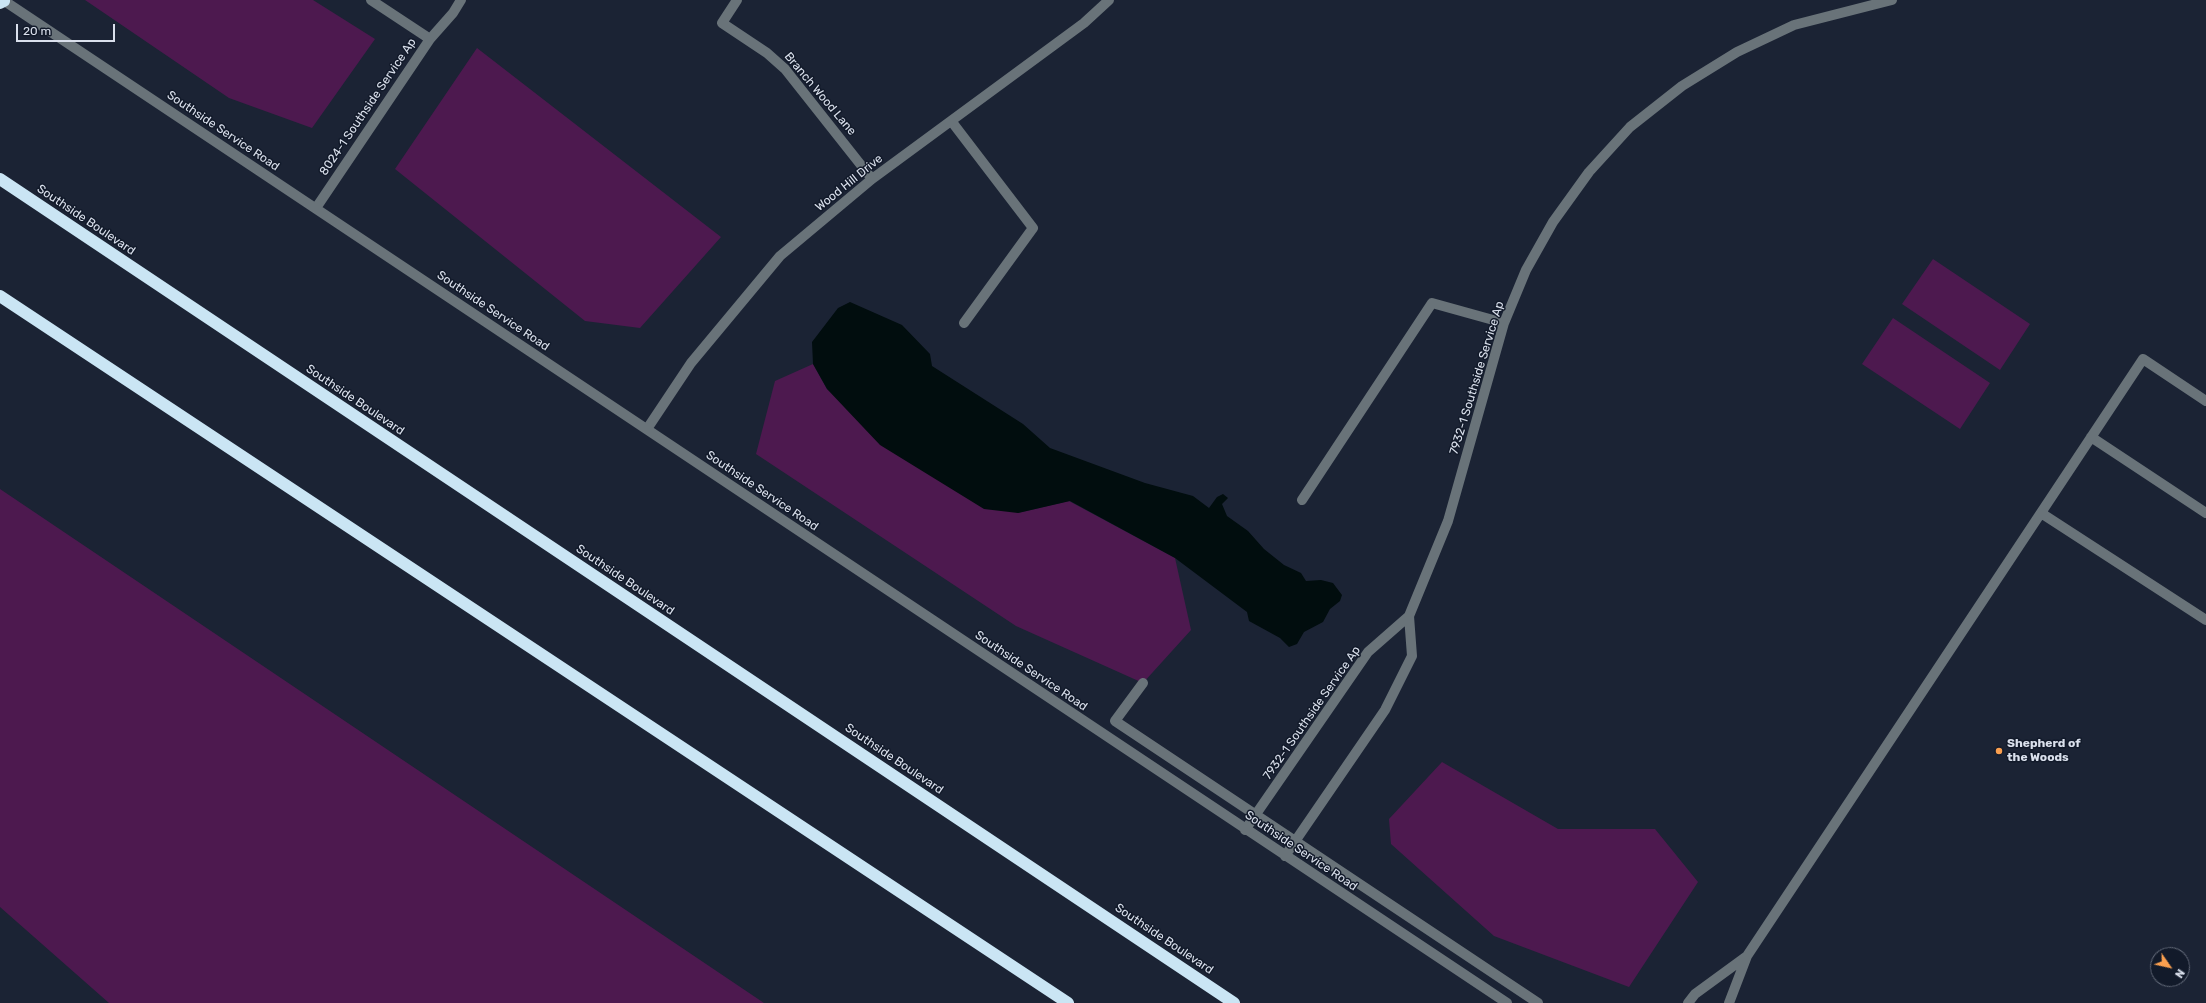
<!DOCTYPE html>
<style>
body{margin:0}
#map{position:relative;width:2206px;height:1003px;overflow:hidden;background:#1b2334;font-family:Rubik,sans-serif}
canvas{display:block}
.north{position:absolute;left:2150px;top:947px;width:40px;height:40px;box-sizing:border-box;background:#121a2a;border:1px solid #626978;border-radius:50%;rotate:124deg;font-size:11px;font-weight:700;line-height:16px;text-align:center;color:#dae0ec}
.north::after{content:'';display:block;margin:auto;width:14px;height:18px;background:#fa9f4f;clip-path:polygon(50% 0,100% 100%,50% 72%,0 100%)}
.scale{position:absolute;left:16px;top:24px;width:99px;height:18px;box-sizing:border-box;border:2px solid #dae0ec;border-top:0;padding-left:5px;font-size:12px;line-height:14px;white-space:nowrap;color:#dae0ec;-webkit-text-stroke:3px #121a2a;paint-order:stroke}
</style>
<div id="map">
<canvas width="2206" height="1003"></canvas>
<div class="north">N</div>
<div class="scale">20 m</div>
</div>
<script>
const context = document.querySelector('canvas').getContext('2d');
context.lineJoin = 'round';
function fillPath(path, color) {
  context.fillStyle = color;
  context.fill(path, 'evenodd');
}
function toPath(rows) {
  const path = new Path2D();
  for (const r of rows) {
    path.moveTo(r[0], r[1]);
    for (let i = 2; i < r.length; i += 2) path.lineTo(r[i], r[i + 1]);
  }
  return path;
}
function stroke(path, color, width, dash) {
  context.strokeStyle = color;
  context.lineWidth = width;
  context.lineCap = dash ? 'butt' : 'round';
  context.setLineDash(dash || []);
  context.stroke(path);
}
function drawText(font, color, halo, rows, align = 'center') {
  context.font = font + ' Rubik,sans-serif';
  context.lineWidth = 3;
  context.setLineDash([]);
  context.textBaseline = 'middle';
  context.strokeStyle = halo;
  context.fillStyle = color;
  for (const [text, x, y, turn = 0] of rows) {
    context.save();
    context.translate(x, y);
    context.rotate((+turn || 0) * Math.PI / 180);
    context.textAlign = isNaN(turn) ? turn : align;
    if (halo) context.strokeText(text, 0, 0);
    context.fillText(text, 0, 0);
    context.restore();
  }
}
fillPath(toPath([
 [85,0,313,0,375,39,312,128,229,98],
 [477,48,721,237,640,328,585,321,395,169],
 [1933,259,2030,324,2000,370,1902,304],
 [1893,318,1990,383,1960,429,1862,364],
 [813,364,827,389,1018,513,1069,501,1175,558,1191,630,1143,683,1016,626,756,454,775,381],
 [0,489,764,1003,109,1003,0,907],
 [1442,762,1558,829,1655,829,1698,882,1629,987,1494,936,1391,844,1389,819]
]), '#4d194f');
fillPath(toPath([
 [850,302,902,325,930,354,932,366,1023,424,1050,448,1145,483,1193,496,1209,508,1217,497,1223,494,1228,498,1222,504,1227,516,1248,531,1264,549,1284,565,1301,573,1306,581,1321,580,1333,583,1342,595,1340,601,1330,609,1323,622,1304,632,1297,644,1289,647,1280,638,1249,621,1247,612,1175,558,1070,501,1018,513,984,509,880,445,827,389,813,364,812,342,838,308]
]), '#010d0e');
stroke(toPath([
 [3,0,1507,1003],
 [737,0,722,23,767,53,785,69,872,179],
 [430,39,453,13,461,0],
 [952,122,1033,228,964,323],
 [316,208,430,39,371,0],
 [647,429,691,363,780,256,872,179,1084,23,1109,0],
 [2091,437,2206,513],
 [1302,500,1432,303,1504,323],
 [2041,513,2206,620],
 [1143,683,1115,721,1538,1003],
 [1245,830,1368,652,1409,616,1448,521,1504,323,1526,270,1553,222,1589,172,1630,127,1682,86,1737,52,1794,25,1892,0],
 [1285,856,1385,710,1412,656,1409,616],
 [1688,1003,1695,994,1747,956],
 [1729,1003,1747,956,2143,359,2206,401]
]), '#697379', 10);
stroke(toPath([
 [0,3,4,1],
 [0,179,1234,1003],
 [0,296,1068,1003]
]), '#cae5f4', 12);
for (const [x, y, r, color] of [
 [1999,751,4,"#fa9f4f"]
]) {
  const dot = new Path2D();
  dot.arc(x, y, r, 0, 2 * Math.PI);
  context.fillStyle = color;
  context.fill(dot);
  stroke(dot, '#121a2a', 1.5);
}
drawText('12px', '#dae0ec', '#121a2a', [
 ["Branch Wood Lane",820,94,50],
 ["8024-1 Southside Service Ap",368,107,-56],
 ["Southside Service Road",223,131,34],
 ["Wood Hill Drive",849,183,-39],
 ["Southside Boulevard",86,220,34],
 ["Southside Service Road",493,311,34],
 ["7932-1 Southside Service Ap",1477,378,-73],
 ["Southside Boulevard",355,400,34],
 ["Southside Service Road",762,491,34],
 ["Southside Boulevard",625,580,34],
 ["Southside Service Road",1031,671,34],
 ["7932-1 Southside Service Ap",1312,713,-55],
 ["Southside Boulevard",894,759,34],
 ["Southside Service Road",1301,851,34],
 ["Southside Boulevard",1164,939,34]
]);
drawText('bold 12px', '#dae0ec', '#121a2a', [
 ["Shepherd of",2007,744],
 ["the Woods",2007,758]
], 'left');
</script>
